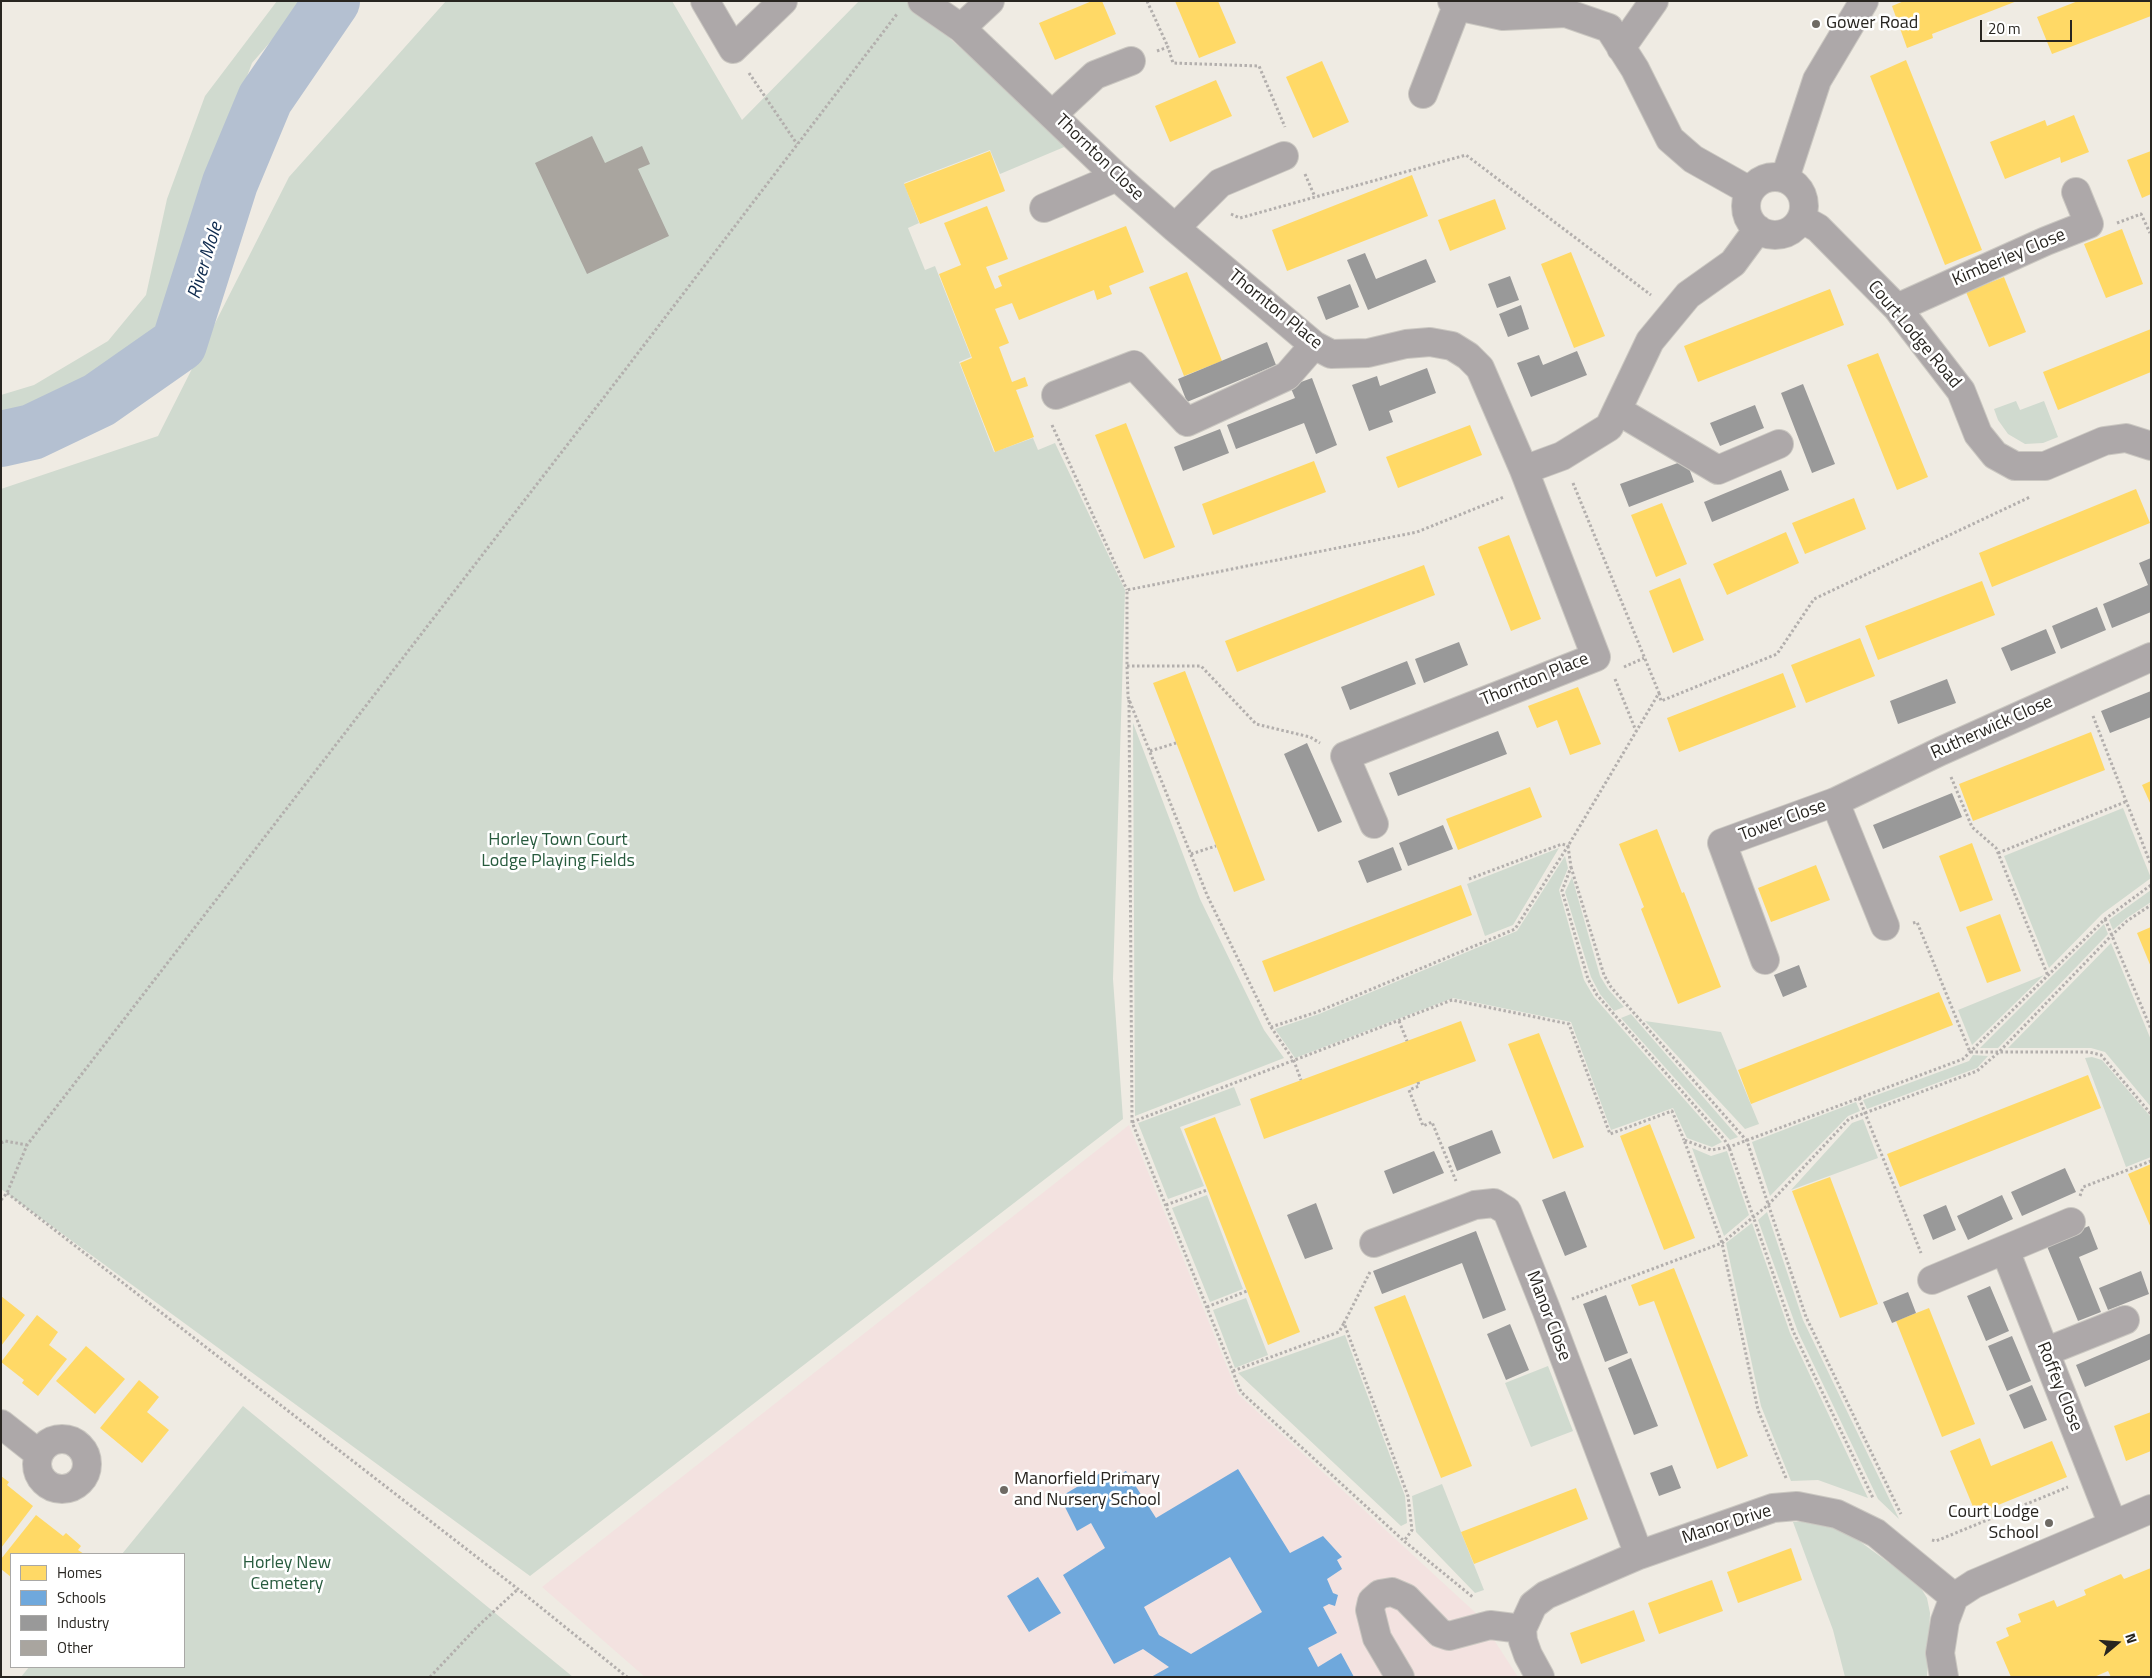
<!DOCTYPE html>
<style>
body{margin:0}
#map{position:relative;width:2152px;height:1678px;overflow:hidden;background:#efebe3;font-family:"Titillium Web",sans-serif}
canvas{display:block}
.frame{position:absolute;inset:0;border:2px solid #282520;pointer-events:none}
.legend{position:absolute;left:10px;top:1553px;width:175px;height:115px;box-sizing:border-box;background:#fff;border:1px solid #a9a8a6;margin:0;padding:6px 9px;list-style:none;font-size:15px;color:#282520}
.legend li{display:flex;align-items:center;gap:10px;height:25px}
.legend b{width:25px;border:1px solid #a9a8a6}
.north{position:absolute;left:2092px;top:1618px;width:50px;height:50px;-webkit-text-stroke:4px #fff;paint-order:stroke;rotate:72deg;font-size:14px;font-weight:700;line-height:20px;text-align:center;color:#282520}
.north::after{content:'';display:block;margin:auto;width:18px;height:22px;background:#282520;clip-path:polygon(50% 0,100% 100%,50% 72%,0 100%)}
.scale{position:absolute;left:1980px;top:20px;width:92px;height:22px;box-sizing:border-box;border:2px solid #282520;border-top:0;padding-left:6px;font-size:15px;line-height:18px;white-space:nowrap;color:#282520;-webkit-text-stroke:4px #fff;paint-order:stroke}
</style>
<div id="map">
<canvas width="2152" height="1678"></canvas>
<div class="frame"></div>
<ul class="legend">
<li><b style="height:14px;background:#ffd966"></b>Homes</li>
<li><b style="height:14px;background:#6fa8dc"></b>Schools</li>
<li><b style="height:14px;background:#999"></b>Industry</li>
<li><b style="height:14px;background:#a9a59f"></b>Other</li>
</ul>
<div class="north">N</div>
<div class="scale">20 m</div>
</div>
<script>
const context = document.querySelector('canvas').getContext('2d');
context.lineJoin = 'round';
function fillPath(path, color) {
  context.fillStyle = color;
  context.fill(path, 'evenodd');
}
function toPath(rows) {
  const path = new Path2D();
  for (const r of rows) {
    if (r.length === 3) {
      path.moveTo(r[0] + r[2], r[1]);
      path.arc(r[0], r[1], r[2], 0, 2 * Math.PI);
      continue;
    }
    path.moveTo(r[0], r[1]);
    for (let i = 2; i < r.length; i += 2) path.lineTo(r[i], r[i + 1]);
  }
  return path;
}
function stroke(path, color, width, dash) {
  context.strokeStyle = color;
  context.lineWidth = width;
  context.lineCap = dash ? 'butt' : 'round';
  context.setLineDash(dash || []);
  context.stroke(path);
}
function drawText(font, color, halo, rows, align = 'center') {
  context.font = font + ' "Titillium Web",sans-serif';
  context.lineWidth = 5;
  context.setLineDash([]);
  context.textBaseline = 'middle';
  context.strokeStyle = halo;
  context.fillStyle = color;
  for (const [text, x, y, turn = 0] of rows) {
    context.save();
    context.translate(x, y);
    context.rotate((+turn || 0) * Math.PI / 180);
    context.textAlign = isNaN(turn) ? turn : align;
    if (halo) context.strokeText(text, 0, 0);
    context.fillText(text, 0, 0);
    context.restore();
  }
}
fillPath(toPath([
 [1129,1125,1238,1394,1478,1615,1518,1677,645,1677,542,1587]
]), '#f3e2e0');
fillPath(toPath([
 [277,1,306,1,252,63,183,248,155,342,80,399,1,415,1,395,34,385,108,341,146,295,167,199,205,96],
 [446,1,672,1,742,120,859,1,908,1,1069,145,1000,174,990,150,904,183,919,223,908,228,925,270,935,266,971,357,959,362,994,452,1033,438,1038,450,1055,443,1125,590,1113,979,1123,1119,530,1576,1,1189,1,489,158,436,289,177],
 [2016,401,2020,410,2044,401,2058,437,2043,443,2025,444,2008,434,1998,420,1994,409],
 [1133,723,1200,899,1264,1030,1284,1058,1135,1116],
 [2123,808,2151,878,2102,914,2049,968,2004,856],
 [1559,848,1513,925,1485,936,1467,884],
 [1565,856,1568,868,1559,890,1584,980,1594,997,1722,1142,1712,1147,1687,1138,1673,1108,1611,1130,1571,1022,1453,998,1295,1058,1275,1029,1319,1014,1517,931],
 [1572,877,1600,976,1608,989,1624,1007,1614,1011,1600,994,1591,977,1565,892],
 [2151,890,2151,902,2127,918,2113,930,2109,920],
 [2104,924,2108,934,1998,1048,1980,1048],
 [2111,943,2151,1040,2151,1107,2105,1052,2091,1048,2008,1048],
 [2044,975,1972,1045,1958,1010],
 [1631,1014,1738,1137,1730,1140,1621,1018],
 [1645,1021,1721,1032,1759,1124,1745,1129],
 [1973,1055,1988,1056,1977,1068,1867,1109,1863,1100,1969,1061],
 [2092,1057,2102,1060,2151,1117,2151,1157,2126,1167,2085,1058],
 [1234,1087,1241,1105,1180,1127,1204,1186,1168,1199,1138,1123],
 [1856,1102,1860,1111,1848,1116,1770,1196,1752,1142],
 [1863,1119,1878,1158,1791,1190,1852,1123],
 [1692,1148,1711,1156,1727,1151,1749,1215,1724,1236],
 [1207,1195,1243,1289,1210,1302,1172,1208],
 [1767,1212,1803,1320,1899,1519,1878,1499,1798,1332,1758,1220],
 [1752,1223,1790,1333,1868,1498,1818,1480,1791,1481,1761,1406,1726,1243],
 [1246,1298,1268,1355,1235,1368,1213,1310],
 [1345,1335,1405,1496,1407,1523,1401,1526,1238,1373],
 [1548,1366,1573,1431,1531,1447,1505,1383],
 [243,1406,573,1677,21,1677,29,1667,184,1667,184,1554,122,1554],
 [1442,1484,1484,1590,1475,1593,1416,1532,1412,1496],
 [1821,1521,1843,1529,1919,1585,1927,1598,1930,1613,1927,1677,1845,1677,1833,1630,1793,1522]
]), '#d0dacf');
fillPath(toPath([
 [1092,1,1102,1,1116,34,1055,60,1039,23],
 [1175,1,1218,1,1236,43,1199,58],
 [1904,1,2017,1,1932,34,1933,38,1907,48,1892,6],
 [2078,1,2151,1,2151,16,2052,54,2037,17],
 [1906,60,1982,250,1945,265,1870,76],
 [1322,61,1349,122,1313,138,1286,77],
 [1216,80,1232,116,1170,142,1155,106],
 [2074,115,2089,152,2061,163,2060,157,2005,179,1990,142,2045,120,2047,126],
 [990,151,1005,191,920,224,904,184],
 [2151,151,2151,194,2142,198,2127,160],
 [1412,175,1428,216,1287,271,1272,230],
 [1495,199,1506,229,1450,251,1438,220],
 [987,206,1008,259,986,267,995,289,1002,286,998,276,1126,226,1144,272,1109,286,1112,294,1097,300,1094,290,1019,320,1012,303,995,309,1009,343,999,347,1012,382,1025,377,1028,386,1016,390,1034,437,995,452,960,363,972,358,939,274,961,265,944,223],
 [2122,229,2143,284,2106,298,2084,244],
 [1571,252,1605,336,1574,348,1541,264],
 [1187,272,1222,361,1184,376,1149,287],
 [2004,277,2026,332,1989,347,1966,292],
 [1830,289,1844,325,1698,382,1684,346],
 [2151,329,2151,372,2058,410,2043,372],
 [1878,353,1928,477,1897,490,1847,365],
 [1126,423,1175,547,1144,559,1095,435],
 [1470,425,1482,455,1398,488,1386,457],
 [1314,461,1326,492,1213,535,1202,504],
 [2136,489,2150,523,1992,587,1979,553],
 [1854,498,1866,529,1805,554,1792,523],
 [1662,503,1687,564,1656,577,1631,515],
 [1786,532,1799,563,1727,595,1713,564],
 [1509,535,1541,619,1511,631,1478,547],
 [1424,565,1435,595,1237,672,1225,641],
 [1680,578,1704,640,1673,653,1649,591],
 [1982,581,1995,615,1878,660,1865,626],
 [1860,638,1875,676,1806,703,1791,665],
 [1185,671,1265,880,1234,892,1153,683],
 [1783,673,1796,707,1679,752,1667,718],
 [1578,687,1601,744,1570,755,1557,720,1537,728,1528,706],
 [2091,732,2105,770,1973,821,1959,784],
 [2151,781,2151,805,2142,785],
 [1530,787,1542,817,1458,850,1446,819],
 [1657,829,1682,893,1684,892,1721,987,1678,1004,1641,909,1644,907,1619,844],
 [1972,843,1993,900,1960,912,1939,856],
 [1816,865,1830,900,1771,922,1758,888],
 [1461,885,1472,915,1274,992,1262,961],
 [2000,914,2021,971,1987,983,1966,927],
 [2151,927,2151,967,2137,933],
 [1939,992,1953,1025,1751,1104,1738,1070],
 [1461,1021,1476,1061,1264,1139,1250,1099],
 [1539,1033,1584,1147,1553,1159,1508,1044],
 [2088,1075,2101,1108,1900,1187,1887,1154],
 [1215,1117,1300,1332,1268,1345,1184,1129],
 [1650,1124,1695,1238,1664,1250,1620,1136],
 [2151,1164,2151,1228,2128,1174],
 [1830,1177,1878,1304,1840,1318,1792,1191],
 [1674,1268,1748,1456,1717,1469,1654,1301,1639,1306,1631,1285],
 [1405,1295,1472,1466,1441,1478,1374,1307],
 [1,1296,25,1315,1,1346],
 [1929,1308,1975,1424,1942,1437,1896,1321],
 [37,1315,58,1332,49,1345,67,1359,38,1396,22,1383,24,1380,1,1362],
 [86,1346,125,1379,95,1414,56,1381],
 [139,1380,159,1397,147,1412,169,1430,142,1463,100,1428],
 [2151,1412,2151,1451,2126,1461,2114,1426],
 [1980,1438,1991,1466,2052,1441,2067,1477,1976,1514,1950,1451],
 [1,1476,9,1482,7,1485,33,1506,1,1548],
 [1576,1488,1588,1519,1474,1564,1461,1532],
 [36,1515,63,1536,66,1533,81,1546,78,1550,84,1554,11,1554,11,1577,1,1569,1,1559],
 [1791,1548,1802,1580,1738,1603,1727,1572],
 [2151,1568,2151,1677,2111,1677,2108,1671,2094,1677,2011,1677,1996,1642,2009,1636,2006,1628,2021,1622,2018,1614,2054,1600,2057,1607,2086,1595,2084,1590,2121,1574,2124,1579],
 [1712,1580,1723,1611,1659,1634,1648,1603],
 [1634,1610,1645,1641,1581,1664,1570,1633]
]), '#ffd966');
fillPath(toPath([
 [1238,1469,1290,1553,1323,1536,1342,1557,1337,1560,1342,1569,1327,1579,1333,1593,1338,1595,1335,1606,1329,1604,1323,1607,1337,1633,1308,1648,1318,1667,1341,1653,1354,1677,1151,1677,1169,1667,1143,1649,1114,1664,1063,1575,1105,1548,1091,1523,1077,1531,1060,1497,1104,1471,1109,1480,1126,1471,1156,1518],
 [1230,1557,1262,1612,1191,1654,1159,1635,1144,1607],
 [1038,1577,1061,1613,1029,1632,1007,1596]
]), '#6fa8dc');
fillPath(toPath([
 [1365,253,1376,279,1426,259,1436,282,1368,310,1347,260],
 [1510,276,1519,300,1497,308,1488,284],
 [1350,284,1359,307,1326,320,1317,297],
 [1521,305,1529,329,1508,337,1499,314],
 [1267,342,1276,365,1187,402,1178,379],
 [1577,351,1587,375,1531,397,1517,363,1539,355,1543,365],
 [1427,368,1436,393,1389,411,1393,422,1369,431,1352,385,1377,376,1380,386],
 [1312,378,1337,445,1316,454,1304,423,1236,449,1227,425,1295,398,1290,386],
 [1803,384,1835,464,1812,473,1781,393],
 [1755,405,1764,428,1720,446,1710,423],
 [1220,429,1229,453,1183,471,1174,447],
 [1686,460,1694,482,1629,507,1620,484],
 [1781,470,1789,490,1712,522,1704,502],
 [2151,558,2151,612,2112,628,2103,604,2148,585,2139,563],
 [2097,607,2106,630,2061,649,2052,626],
 [2046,629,2056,653,2011,671,2001,648],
 [1459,642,1468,665,1424,683,1415,659],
 [1407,661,1416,684,1350,710,1341,687],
 [1947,679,1956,703,1898,724,1890,701],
 [2151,691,2151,717,2110,733,2101,711],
 [1498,731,1507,754,1398,796,1389,773],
 [1307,743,1342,822,1318,832,1284,754],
 [1952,793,1962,817,1883,849,1873,825],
 [1443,825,1453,849,1408,866,1399,843],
 [1393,847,1402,870,1367,883,1358,861],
 [1799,965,1807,987,1783,997,1774,975],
 [1492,1130,1501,1153,1457,1171,1448,1147],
 [1434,1151,1444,1173,1393,1194,1384,1171],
 [2065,1168,2076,1192,2022,1216,2011,1192],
 [1565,1191,1587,1247,1565,1256,1542,1200],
 [2002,1195,2013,1219,1968,1240,1957,1216],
 [1316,1203,1333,1249,1305,1259,1287,1215],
 [1946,1205,1956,1230,1933,1240,1923,1215],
 [2089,1226,2098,1249,2079,1257,2101,1312,2078,1321,2046,1244],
 [1476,1231,1506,1310,1483,1319,1462,1263,1382,1294,1373,1271],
 [2141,1271,2149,1294,2108,1310,2099,1288],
 [1990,1286,2009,1331,1986,1341,1967,1296],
 [1908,1292,1916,1313,1892,1323,1883,1302],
 [1606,1295,1628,1353,1605,1362,1583,1304],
 [1510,1324,1529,1370,1506,1380,1487,1334],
 [2151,1333,2151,1359,2085,1387,2076,1365],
 [2012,1336,2031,1381,2007,1391,1988,1346],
 [1631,1358,1658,1426,1634,1435,1608,1368],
 [2032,1385,2047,1420,2024,1429,2009,1395],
 [1672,1465,1681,1488,1659,1496,1650,1473]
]), '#999');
stroke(toPath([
 [1,439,32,432,99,400,179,344,230,183,265,99,332,1]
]), '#b4c0d1', 56);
fillPath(toPath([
 [592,136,605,163,642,146,650,164,638,169,669,236,587,274,535,163]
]), '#a9a59f');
const minor = toPath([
 [705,1,733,49,783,1],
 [922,1,961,28,1117,177,1175,228,1314,345,1331,354,1368,353,1406,344,1430,342,1452,346,1468,356,1480,368,1524,470,1596,657,1345,756,1374,824],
 [1452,1,1457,6,1503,16,1566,13,1609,28,1635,69,1670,139,1693,159,1750,191],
 [961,28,990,1],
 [1621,48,1654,1],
 [1423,94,1457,6],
 [1053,114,1095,75,1131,61],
 [1775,206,29],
 [1785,178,1817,80,1864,1],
 [1044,208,1117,177],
 [1802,219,1818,228,1897,308,1961,391,1978,434,1995,455,2015,466,2045,466,2104,441,2126,438,2151,446],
 [1175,228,1220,183,1284,156],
 [1897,308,2046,241,2089,224,2076,192],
 [1056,395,1134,365,1187,422,1287,376,1314,345],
 [1617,410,1718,470,1779,444],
 [1524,470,1562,456,1609,427,1650,341,1688,295,1733,263,1758,229],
 [1835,802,1885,926],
 [1765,960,1722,843,1835,802,1941,751,2151,657],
 [1374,1243,1475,1205,1494,1203,1507,1211,1546,1309,1639,1555],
 [2005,1250,2113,1525],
 [1932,1280,2071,1222],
 [2045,1352,2125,1320],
 [1,1424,39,1454],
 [62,1464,25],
 [1400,1677,1377,1638,1370,1610,1372,1601,1380,1594,1392,1592,1406,1598,1440,1633,1449,1636,1490,1625,1522,1629],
 [1540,1677,1528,1655,1523,1641,1522,1629,1533,1605,1546,1595,1639,1555,1773,1508,1797,1506,1837,1514,1876,1533,1954,1597],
 [1944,1677,1940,1653,1945,1621,1954,1597,1974,1584,2151,1509]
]);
stroke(minor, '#cac7c1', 30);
stroke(toPath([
 [1147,1,1168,47],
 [1157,51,1168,47,1173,63,1259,66,1285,127],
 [749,73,797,144],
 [1305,174,1315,197],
 [1231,214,1240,218,1466,155,1651,295],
 [2117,223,2141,214,2150,233],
 [1052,425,1127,590],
 [1573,483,1659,693,1568,846,1571,867,1562,891,1588,979,1597,995,1724,1139,1729,1147,1793,1331,1873,1498],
 [1127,666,1201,666,1256,724,1310,737,1320,743],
 [1624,667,1644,658],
 [1615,679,1636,731],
 [1659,693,1661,701,1777,654,1814,599,2030,497],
 [1129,700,1132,1122,1241,1392,1404,1541],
 [2093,716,2151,865],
 [1150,751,1176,743],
 [1951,777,1972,827,1996,848,2048,976],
 [1998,853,2125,802],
 [1191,854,1216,846],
 [1571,867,1604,975,1611,987,1747,1141,1806,1317,1901,1514],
 [1469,879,1562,844,1568,846,1515,929,1317,1012,1271,1027,1207,895,1128,697,1127,666,1127,590,1417,532,1504,497],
 [2105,919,2151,1029],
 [1913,923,1917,922,1970,1052,2089,1052,2101,1055,2151,1114],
 [1399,1021,1407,1041],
 [1271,1027,1294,1061,1301,1080],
 [1418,1082,1419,1086,1409,1090,1423,1126,1432,1122,1456,1181],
 [1859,1098,1921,1253],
 [1132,1122,1452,1000,1569,1024,1610,1134,1672,1111,1684,1140],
 [1,1143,5,1141,27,1145],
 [7,1193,518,1589,627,1677],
 [2080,1196,2083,1187,2151,1161],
 [1,1200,7,1193,27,1145,615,383,897,14],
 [1166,1205,1207,1190],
 [1370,1272,1344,1323,1408,1496,1412,1530,1404,1541,1474,1598],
 [1572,1299,1722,1243,1768,1205,1849,1119,1977,1071,1999,1052,2112,935,2127,921,2151,905],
 [1207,1307,1247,1291],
 [1233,1371,1339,1332,1344,1323],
 [1786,1478,1758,1410,1722,1243,1684,1140,1711,1150,1729,1147,1963,1059,2105,919,2151,885],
 [1932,1540,1936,1541,2068,1487],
 [430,1677,477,1627,518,1589]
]), '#b3afad', 3, [2.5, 2.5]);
stroke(minor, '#ada8a9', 28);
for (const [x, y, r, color] of [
 [1816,24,5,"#6e6a64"],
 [1004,1490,5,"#6e6a64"],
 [2049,1523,5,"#6e6a64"]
]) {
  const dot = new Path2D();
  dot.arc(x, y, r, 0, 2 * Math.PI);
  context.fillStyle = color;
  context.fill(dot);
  stroke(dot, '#fff', 2);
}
drawText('18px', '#282520', '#fff', [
 ["Gower Road",1826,24],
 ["Manorfield Primary",1014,1480],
 ["and Nursery School",1014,1501],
 ["Court Lodge",2039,1513,"right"],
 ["School",2039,1534,"right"]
], 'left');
drawText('18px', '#282520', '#fff', [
 ["Thornton Close",1099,158,44],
 ["Kimberley Close",2009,258,-23],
 ["Thornton Place",1275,310,39],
 ["Court Lodge Road",1914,335,50],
 ["Thornton Place",1535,680,-22],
 ["Rutherwick Close",1992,728,-24],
 ["Tower Close",1783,821,-20],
 ["Manor Close",1548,1316,69],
 ["Roffey Close",2059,1387,68],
 ["Manor Drive",1727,1525,-18]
]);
drawText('18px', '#285b3e', '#fff', [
 ["Horley Town Court",558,841],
 ["Lodge Playing Fields",558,862],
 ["Horley New",287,1564],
 ["Cemetery",287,1585]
]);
drawText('italic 19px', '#0d294d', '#fff', [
 ["River Mole",206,261,-73]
]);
</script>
